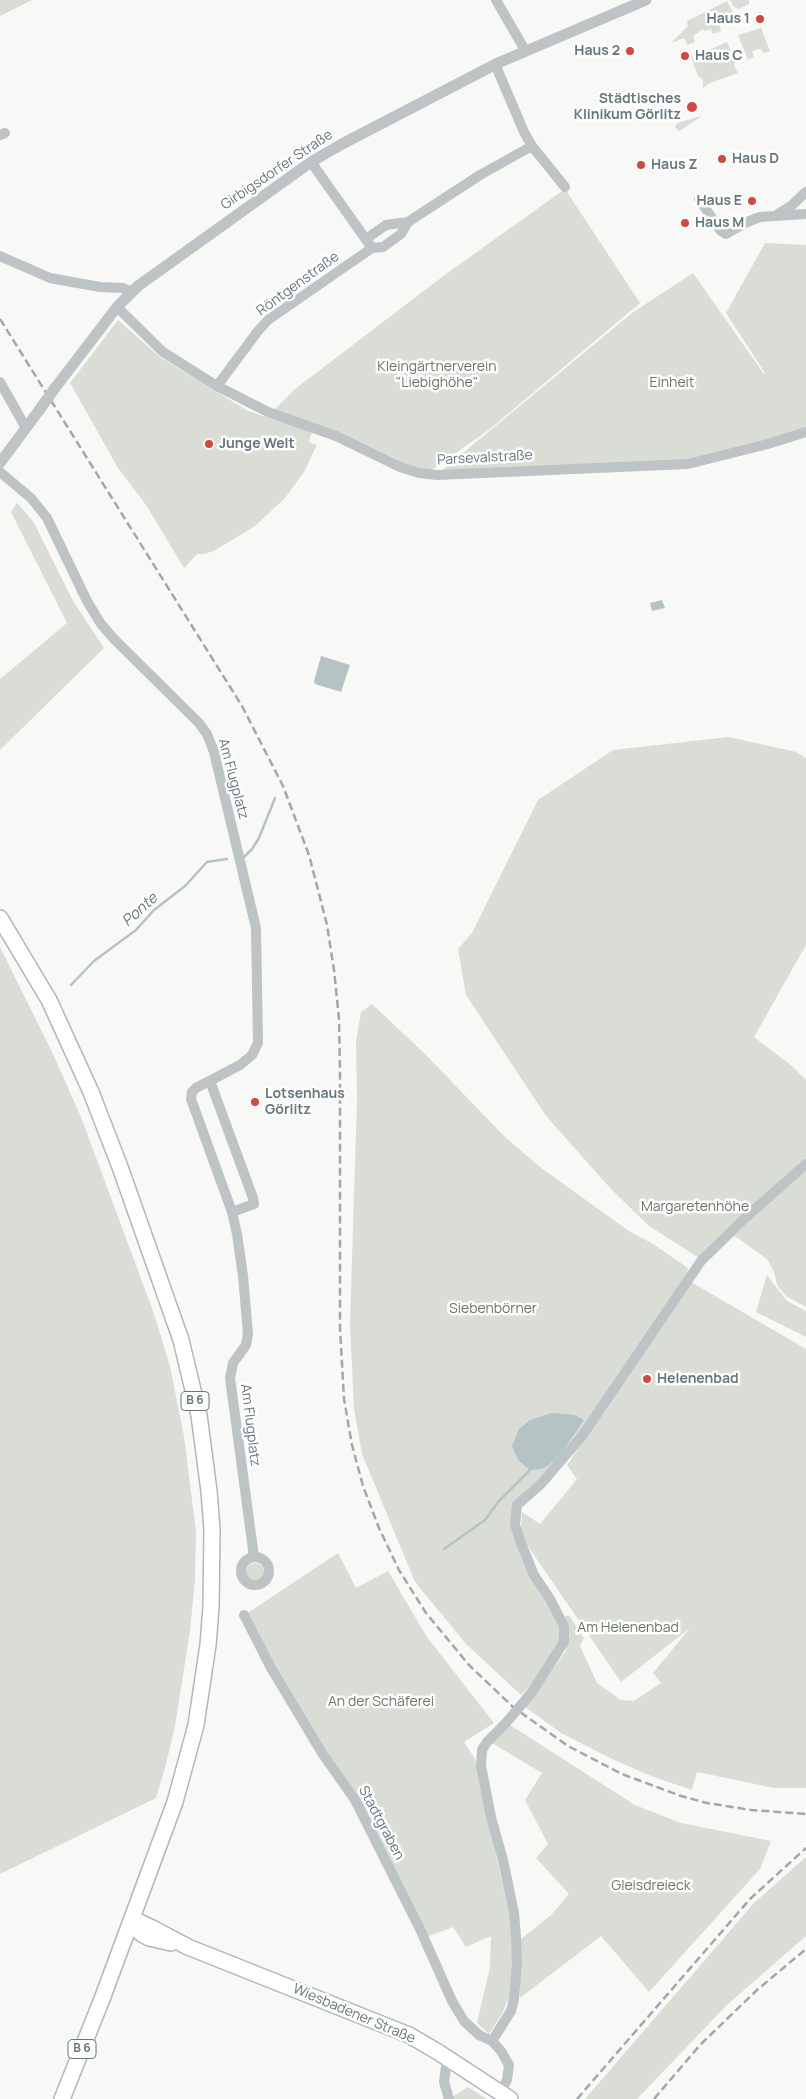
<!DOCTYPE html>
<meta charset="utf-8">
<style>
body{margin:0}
canvas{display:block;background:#f8f8f6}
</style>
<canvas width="806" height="2099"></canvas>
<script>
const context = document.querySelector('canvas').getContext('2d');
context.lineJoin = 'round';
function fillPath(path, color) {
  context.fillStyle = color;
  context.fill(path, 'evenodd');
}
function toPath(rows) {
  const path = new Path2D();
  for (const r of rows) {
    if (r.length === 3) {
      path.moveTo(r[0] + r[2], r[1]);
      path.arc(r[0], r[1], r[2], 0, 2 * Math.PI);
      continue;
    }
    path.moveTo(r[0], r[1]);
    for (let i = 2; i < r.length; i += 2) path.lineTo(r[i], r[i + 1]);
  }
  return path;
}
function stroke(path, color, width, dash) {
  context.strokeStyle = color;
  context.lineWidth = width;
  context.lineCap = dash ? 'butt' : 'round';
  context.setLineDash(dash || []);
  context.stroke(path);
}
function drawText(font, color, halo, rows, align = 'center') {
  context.font = font + ' Manrope,sans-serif';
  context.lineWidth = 5;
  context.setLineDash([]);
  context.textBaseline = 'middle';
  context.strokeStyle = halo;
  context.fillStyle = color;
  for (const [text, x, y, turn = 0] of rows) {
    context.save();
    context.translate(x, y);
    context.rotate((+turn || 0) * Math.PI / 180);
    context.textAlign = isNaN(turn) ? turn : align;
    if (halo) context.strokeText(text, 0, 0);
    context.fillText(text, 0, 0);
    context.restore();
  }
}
fillPath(toPath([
 [0,0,32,0,0,16],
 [730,0,749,0,749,4,739,9,734,7],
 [727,1,736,17,719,24,721,31,713,34,711,29,704,31,703,29,693,36,695,42,687,45,684,38,671,43,688,26,687,21],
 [761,28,770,51,763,53,761,49,752,51,754,57,748,60,738,35],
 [727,42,735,62,734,66,738,73,710,83,703,88,703,80,698,76,691,57,706,50,708,53,712,51,711,49],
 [702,116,681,130,678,131,675,127,677,123],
 [565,189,640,303,490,429,430,471,411,468,272,412,295,389,446,274],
 [765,243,806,245,806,428,699,460,440,472,632,313,693,273,764,374,765,373,726,313],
 [118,320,160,357,248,411,312,432,309,442,317,445,304,472,285,498,255,526,214,551,204,554,197,554,184,568,146,505,118,468,70,383],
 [17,503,33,521,73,601,104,648,0,750,0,679,67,623,11,512],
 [729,737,796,752,806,758,806,945,754,1037,792,1066,806,1080,806,1159,701,1259,649,1226,611,1189,546,1116,466,995,458,949,472,933,538,800,613,750],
 [0,947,53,1054,81,1117,153,1311,170,1366,184,1436,196,1532,195,1580,190,1631,175,1726,165,1768,156,1798,0,1874],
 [372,1004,425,1054,505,1137,540,1167,629,1231,653,1244,688,1268,686,1276,605,1397,559,1460,515,1505,512,1528,564,1626,564,1642,530,1686,521,1695,466,1644,415,1582,362,1454,354,1409,350,1323,357,1100,356,1041,361,1012],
 [806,1169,806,1307,786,1296,777,1285,774,1272,767,1259,732,1234],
 [767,1275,787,1301,806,1311,806,1337,756,1312],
 [691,1282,806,1349,806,1788,774,1788,697,1772,692,1790,651,1776,610,1758,561,1733,525,1707,566,1651,569,1633,565,1617,569,1615,584,1638,580,1646,597,1683,621,1700,634,1701,661,1683,653,1673,690,1628,621,1682,525,1542,521,1527,522,1512,540,1524,577,1479,567,1465],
 [338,1553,356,1588,388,1571,427,1637,494,1723,464,1742,475,1759,511,1922,513,1957,510,1995,502,2014,489,2034,477,2023,490,1967,491,1936,466,1947,453,1927,426,1937,246,1614],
 [255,1572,9],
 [510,1725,635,1805,681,1823,771,1841,760,1869,649,1992,601,1936,520,1998,520,1940,552,1914,569,1894,536,1858,548,1844,525,1800,542,1773,492,1743],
 [806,1857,806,1936,726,2006,637,2099,585,2099,754,1903],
 [468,2087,487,2099,452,2099,452,2097]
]), '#d9ddd6');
fillPath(toPath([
 [662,600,665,608,652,611,650,603],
 [321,656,350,665,341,692,315,684,314,681],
 [552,1413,575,1415,584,1420,562,1452,549,1465,542,1469,530,1470,518,1460,512,1446,519,1429,530,1420]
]), '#b6c3c4');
stroke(toPath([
 [244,857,252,849,259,838,275,798],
 [71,985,94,961,136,930,154,910,185,886,207,862,227,859],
 [444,1549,485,1520,499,1501,530,1470]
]), '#b6c3c4', 2.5);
const primary = toPath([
 [0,918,49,1000,91,1092,120,1167,181,1340,199,1415,209,1491,212,1530,211,1607,208,1645,196,1725,175,1802,102,1999,62,2099],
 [133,1919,152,1928,188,1947,409,2035,438,2052,510,2099],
 [133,1919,136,1929,142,1934,149,1938,171,1943]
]);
stroke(primary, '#b2b7b9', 18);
stroke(toPath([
 [496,0,525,50],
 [495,64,524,132,532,146,565,187],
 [0,135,5,133],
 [311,162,372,248],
 [699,199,720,230,726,234,747,222,760,217,806,214],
 [778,214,791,206,806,192],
 [366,239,386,225,408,222],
 [0,256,50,278,100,287,123,288,132,292],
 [117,307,163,352,217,386,268,412,336,436,400,467,419,473,437,475,688,464,768,444,806,432],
 [0,382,26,428],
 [217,386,258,331,268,320,372,248,383,247,401,234,408,222,480,175,532,146],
 [0,472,31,498,47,518,87,601,101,624,115,640,199,723,207,734,214,752,256,928,258,1043,252,1055,240,1065,196,1088,192,1092,191,1099,232,1212,237,1234,243,1276,248,1334,246,1345,233,1363,230,1378,254,1557],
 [210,1081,253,1198,254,1204,232,1212],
 [255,1571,14],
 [244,1615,271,1668,322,1753,355,1800,420,1929,452,2001,464,2021,479,2035,492,2041],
 [532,1692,564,1642,564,1626,550,1599,534,1575,521,1543,515,1525,517,1505,541,1484,582,1436,701,1261,744,1219,806,1164],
 [500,2093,507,2080,509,2065,501,2051,492,2041,511,2011,514,1999,517,1964,516,1937,514,1913,503,1860,491,1817,481,1766,482,1750,487,1742,505,1724],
 [449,2099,444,2082,446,2067,450,2059]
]), '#bec3c5', 10);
stroke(toPath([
 [55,388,117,307,138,286,311,162,342,144,498,63,646,0],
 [0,463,40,409]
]), '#bec3c5', 11);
stroke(primary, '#fff', 15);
stroke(toPath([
 [0,319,242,706,283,786,309,855,327,925,334,970,339,1019,340,1069,340,1328,344,1399,352,1445,363,1486,379,1528,399,1570,426,1613,469,1665,513,1707,568,1746,622,1774,681,1796,707,1803,751,1810,806,1814],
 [577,2099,750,1899,806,1848],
 [654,2099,700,2045,757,1990,806,1949]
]), '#a0a8ab', 2.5, [8, 4]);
stroke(toPath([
 [505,1724,532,1692]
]), '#bec3c5', 10);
stroke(toPath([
 [40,409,55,388]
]), '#bec3c5', 11);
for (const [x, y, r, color] of [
 [760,19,5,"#d04a3e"],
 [630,51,5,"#d04a3e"],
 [685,56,5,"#d04a3e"],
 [692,107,6,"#d04a3e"],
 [722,159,5,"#d04a3e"],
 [641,165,5,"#d04a3e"],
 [752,201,5,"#d04a3e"],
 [685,223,5,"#d04a3e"],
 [209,444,5,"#d04a3e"],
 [255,1102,5,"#d04a3e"],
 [647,1379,5,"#d04a3e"]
]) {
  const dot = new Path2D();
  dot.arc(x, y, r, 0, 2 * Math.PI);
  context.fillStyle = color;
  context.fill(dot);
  stroke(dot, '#fff', 2);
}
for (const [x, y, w] of [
 [195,1401,28],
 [82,2049,28]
]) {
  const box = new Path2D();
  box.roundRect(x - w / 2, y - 9.5, w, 19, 4);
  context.fillStyle = '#fff';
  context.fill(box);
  stroke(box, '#66777d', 1);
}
drawText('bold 12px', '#66777d', null, [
 ["B 6",195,1401],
 ["B 6",82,2049]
]);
drawText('bold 14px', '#66777d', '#fff', [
 ["Haus 1",750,19,"right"],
 ["Haus 2",620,51,"right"],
 ["Haus C",695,56],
 ["Städtisches",681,99,"right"],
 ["Klinikum Görlitz",681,115,"right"],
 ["Haus D",732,159],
 ["Haus Z",651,165],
 ["Haus E",742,201,"right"],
 ["Haus M",695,223],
 ["Junge Welt",219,444],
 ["Lotsenhaus",265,1094],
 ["Görlitz",265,1110],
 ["Helenenbad",657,1379]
], 'left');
drawText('14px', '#66777d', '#fff', [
 ["Girbigsdorfer Straße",277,170,-34],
 ["Röntgenstraße",298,284,-36],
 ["Parsevalstraße",485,458,-3],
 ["Am Flugplatz",233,779,75],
 ["Am Flugplatz",250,1425,83],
 ["Stadtgraben",381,1823,62],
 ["Wiesbadener Straße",354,2014,23]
]);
drawText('14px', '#6a7665', '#fff', [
 ["Kleingärtnerverein",437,367],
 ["\"Liebighöhe\"",437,383],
 ["Einheit",672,383],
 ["Margaretenhöhe",695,1207],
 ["Siebenbörner",493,1309],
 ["Am Helenenbad",628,1628],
 ["An der Schäferei",381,1702],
 ["Gleisdreieck",651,1886]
]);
drawText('italic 15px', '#617678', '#fff', [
 ["Ponte",140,910,-42]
]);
</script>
